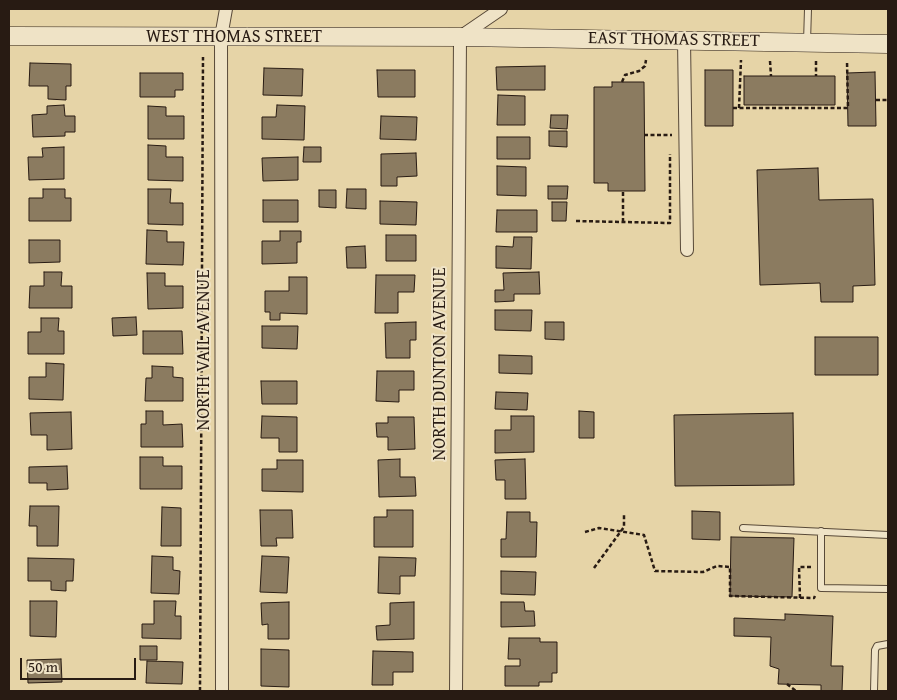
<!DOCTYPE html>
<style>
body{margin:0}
#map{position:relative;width:897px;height:700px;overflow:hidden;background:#e6d4a7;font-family:"Gentium Book Plus",serif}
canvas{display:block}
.frame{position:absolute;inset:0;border:10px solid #281b13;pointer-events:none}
.scale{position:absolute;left:20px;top:658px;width:116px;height:22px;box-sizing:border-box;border:2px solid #281b13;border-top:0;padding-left:6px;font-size:15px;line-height:18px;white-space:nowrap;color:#281b13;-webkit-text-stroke:4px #efe3c6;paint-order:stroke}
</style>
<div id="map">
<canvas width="897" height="700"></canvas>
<div class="frame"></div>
<div class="scale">50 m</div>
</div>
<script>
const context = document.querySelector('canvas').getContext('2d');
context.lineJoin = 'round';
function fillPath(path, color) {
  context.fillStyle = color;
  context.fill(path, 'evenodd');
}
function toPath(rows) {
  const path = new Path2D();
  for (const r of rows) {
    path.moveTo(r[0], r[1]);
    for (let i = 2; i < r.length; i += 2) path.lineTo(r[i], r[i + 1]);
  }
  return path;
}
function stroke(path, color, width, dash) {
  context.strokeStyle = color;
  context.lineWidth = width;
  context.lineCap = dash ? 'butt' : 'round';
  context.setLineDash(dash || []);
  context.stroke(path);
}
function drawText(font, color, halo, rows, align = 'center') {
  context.font = font + ' "Gentium Book Plus",serif';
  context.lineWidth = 4;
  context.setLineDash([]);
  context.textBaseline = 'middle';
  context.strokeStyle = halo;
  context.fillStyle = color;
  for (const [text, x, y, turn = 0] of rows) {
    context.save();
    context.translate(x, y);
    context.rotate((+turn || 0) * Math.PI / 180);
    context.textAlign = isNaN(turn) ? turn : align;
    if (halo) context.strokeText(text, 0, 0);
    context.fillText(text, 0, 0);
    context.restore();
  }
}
const building = toPath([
 [30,63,71,64,71,86,66,86,66,100,48,99,48,86,29,86,30,63],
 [545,66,545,90,497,90,496,67,545,66],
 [264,68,303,69,302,96,263,95,264,68],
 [377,70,415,70,415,97,378,97,377,70],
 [705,70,733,70,733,126,705,126,705,70],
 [875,72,876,126,848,126,847,73,875,72],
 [140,73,183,73,183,90,175,90,175,97,140,97,140,73],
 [744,76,835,76,835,105,744,105,744,76],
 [612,82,644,82,645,191,608,191,608,183,594,183,594,87,612,87,612,82],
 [498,95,525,96,525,125,497,125,498,95],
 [64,105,65,116,75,116,75,132,65,132,65,136,33,137,32,115,47,114,47,106,64,105],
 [277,105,305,106,304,140,262,139,262,117,276,117,277,105],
 [148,106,166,107,166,116,184,116,184,139,148,139,148,106],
 [551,115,568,115,567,129,550,128,551,115],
 [381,116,417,117,416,140,380,139,381,116],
 [549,131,567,131,567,147,549,146,549,131],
 [497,137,530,137,530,159,497,159,497,137],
 [148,145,166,146,166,157,183,157,183,181,148,180,148,145],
 [64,147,64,179,29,180,28,157,43,157,42,148,64,147],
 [304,147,321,147,321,162,303,162,304,147],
 [416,153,417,176,397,177,397,186,381,186,381,154,416,153],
 [298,157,298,180,263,181,262,158,298,157],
 [497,166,526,167,526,196,497,195,497,166],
 [818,168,819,200,873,199,875,285,853,286,853,302,821,302,820,283,760,285,757,170,818,168],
 [548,186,568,186,567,199,548,199,548,186],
 [43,189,65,189,65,198,71,198,71,221,29,221,29,198,43,198,43,189],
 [148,189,171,189,170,203,183,203,183,225,148,224,148,189],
 [347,189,366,189,366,209,346,208,347,189],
 [319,190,336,190,336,208,319,207,319,190],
 [263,200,298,200,298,222,263,222,263,200],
 [380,201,417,202,416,225,380,224,380,201],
 [552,202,567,202,566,221,552,221,552,202],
 [497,210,537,210,537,232,496,232,497,210],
 [147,230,167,231,167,242,184,242,183,265,146,264,147,230],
 [280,231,301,231,301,242,297,242,297,263,262,264,262,241,280,241,280,231],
 [386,235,416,235,416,261,386,261,386,235],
 [514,237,532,237,531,269,496,268,496,246,513,247,514,237],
 [29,240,60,240,60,262,29,263,29,240],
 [365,246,366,268,347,268,346,247,365,246],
 [44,272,62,272,61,286,72,286,72,308,29,308,30,286,44,286,44,272],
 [539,272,540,294,514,294,514,301,495,302,495,290,504,290,503,273,539,272],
 [147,273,165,273,165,286,183,286,183,308,148,309,147,273],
 [376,275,415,275,414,292,398,292,398,313,375,313,376,275],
 [289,277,307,277,307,314,280,313,280,320,270,320,270,312,265,312,265,291,289,291,289,277],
 [495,310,532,310,531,331,495,330,495,310],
 [136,317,137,335,113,336,112,318,136,317],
 [41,318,59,318,58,331,64,331,64,354,28,354,28,332,41,332,41,318],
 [416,322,416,340,410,340,410,358,386,358,385,323,416,322],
 [545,322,564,322,564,340,545,339,545,322],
 [262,326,298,326,297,349,262,348,262,326],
 [143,331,182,331,183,354,143,354,143,331],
 [815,337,878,337,878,375,815,375,815,337],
 [499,355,532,356,532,374,499,373,499,355],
 [46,363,64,364,63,400,29,399,29,377,46,377,46,363],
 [152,366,173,367,173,377,183,378,183,401,145,401,146,378,152,378,152,366],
 [377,371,414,371,414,390,399,390,399,402,376,401,377,371],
 [261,381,297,381,297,404,262,404,261,381],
 [496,392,528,393,527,410,495,409,496,392],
 [146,411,163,411,163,425,182,424,183,447,141,447,141,424,146,424,146,411],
 [579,411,594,412,594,438,579,438,579,411],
 [71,412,72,449,47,450,47,435,31,435,30,413,71,412],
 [793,413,794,485,675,486,674,415,793,413],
 [262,416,297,417,297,452,279,452,279,438,261,438,262,416],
 [511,416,534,416,534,452,495,453,495,430,511,430,511,416],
 [388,417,414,417,415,449,388,450,388,437,377,437,376,423,388,423,388,417],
 [140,457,163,457,163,466,182,466,182,489,140,489,140,457],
 [400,459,400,477,415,477,416,496,379,497,378,460,400,459],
 [525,459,526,499,505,499,505,480,496,480,495,460,525,459],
 [277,460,303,460,303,492,262,491,262,469,277,469,277,460],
 [67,466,68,489,47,490,47,483,29,483,29,467,67,466],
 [30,506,59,506,58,546,37,546,37,526,29,526,30,506],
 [162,507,181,508,181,546,161,546,162,507],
 [260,510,292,510,293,538,276,538,277,546,261,546,260,510],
 [387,510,413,510,413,547,374,547,374,517,387,517,387,510],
 [692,511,720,512,720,540,692,539,692,511],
 [507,512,530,512,530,522,537,522,536,557,501,557,501,539,506,539,507,512],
 [731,537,794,538,792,597,730,596,731,537],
 [152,556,173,557,173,570,180,571,179,594,151,593,152,556],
 [262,556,289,557,287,593,260,592,262,556],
 [379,557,416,558,415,576,400,576,400,594,378,593,379,557],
 [28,558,74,559,73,581,66,581,66,591,51,590,51,581,28,581,28,558],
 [501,571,536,572,535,595,501,594,501,571],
 [30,601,57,601,56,637,30,636,30,601],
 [154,601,176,601,175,616,181,616,181,639,142,638,142,624,154,624,154,601],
 [289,602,289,639,268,639,268,624,262,625,261,603,289,602],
 [414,602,414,639,377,640,376,626,390,625,390,603,414,602],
 [501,602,524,602,525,611,534,611,535,626,501,627,501,602],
 [785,614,833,616,831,666,843,666,842,691,821,691,821,685,778,684,779,669,770,666,771,637,734,636,734,618,785,620,785,614],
 [509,638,540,638,540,642,557,642,557,673,552,673,552,682,539,682,539,686,505,686,505,666,520,666,520,659,508,659,509,638],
 [140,646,157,646,157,660,140,660,140,646],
 [261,649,289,650,289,687,261,686,261,649],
 [373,651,413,652,413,672,393,672,393,685,372,685,373,651],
 [61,659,62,682,28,683,27,660,61,659],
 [147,661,183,662,182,684,146,683,147,661]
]);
fillPath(building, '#8b7b60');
stroke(building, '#281b13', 1);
const lane = toPath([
 [807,42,808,9],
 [743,528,888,535],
 [821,531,821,588,888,589],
 [874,691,875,650,877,646,888,644]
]);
const street = toPath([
 [684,40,687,250],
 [222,691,221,37,226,9],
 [456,691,460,37,501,9]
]);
const secondary = toPath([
 [9,36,460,37,888,44]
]);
stroke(lane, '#584938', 8);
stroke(street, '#584938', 14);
stroke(secondary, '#281b13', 19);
stroke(toPath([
 [770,61,771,76],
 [816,61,816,76],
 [622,82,625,75,639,71,645,66,646,60],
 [876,100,888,100],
 [733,108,848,108,847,61],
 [739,108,741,60],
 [644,135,672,135],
 [576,221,670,223,670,154],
 [623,222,623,191],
 [585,532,599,528,644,535,655,571,703,572,717,566,730,567,730,596,814,598,815,596],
 [594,568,624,527,624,514],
 [800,598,799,567,812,567],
 [787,684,796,691],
 [200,691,203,57]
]), '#281b13', 2.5, [4, 2.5]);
stroke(lane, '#efe3c6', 6);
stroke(street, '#efe3c6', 12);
stroke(secondary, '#efe3c6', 18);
drawText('18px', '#281b13', '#efe3c6', [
 ["WEST THOMAS STREET",234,37],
 ["EAST THOMAS STREET",674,40,1],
 ["NORTH VAIL AVENUE",204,350,-90],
 ["NORTH DUNTON AVENUE",440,364,-90]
]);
</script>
